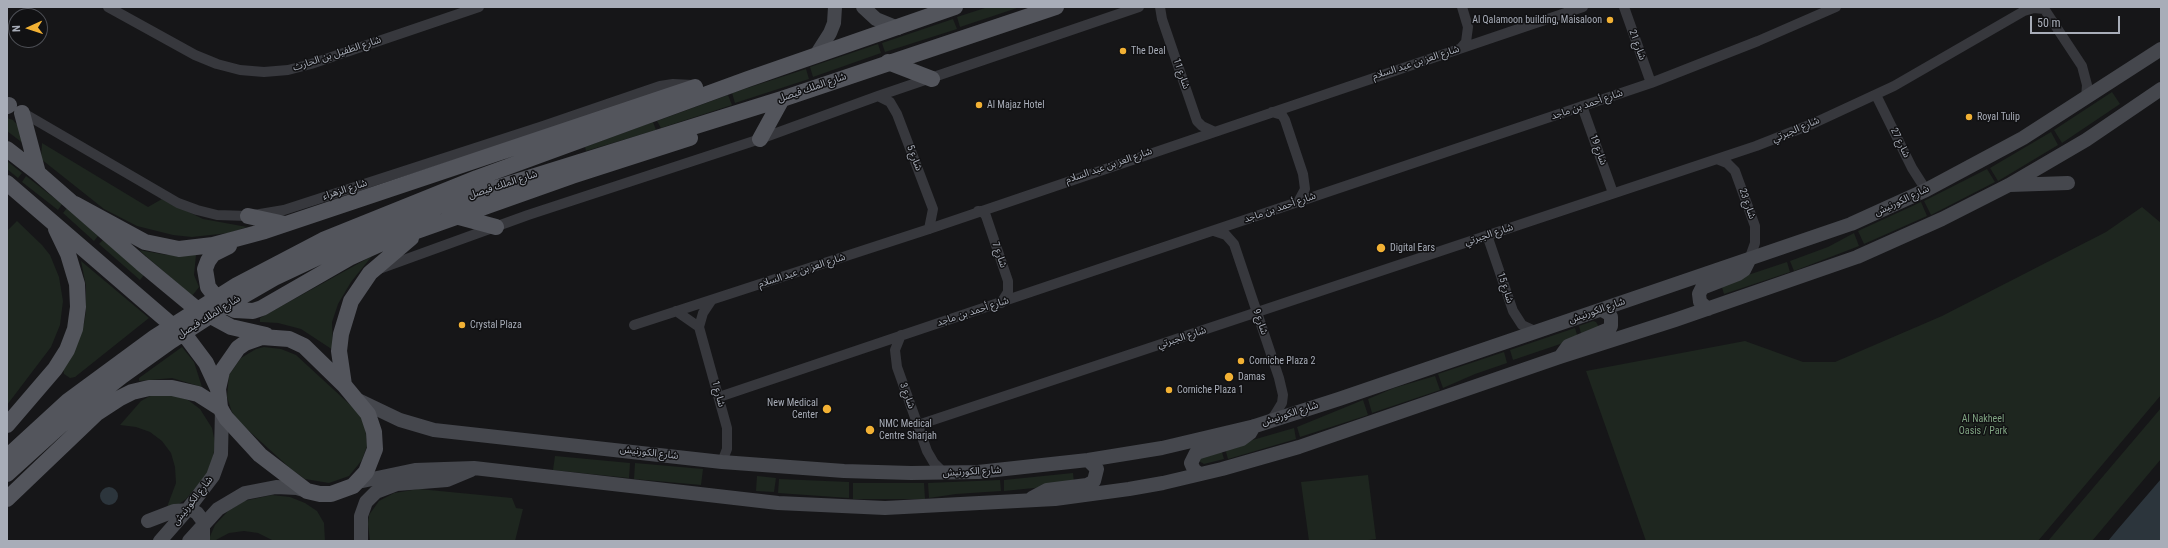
<!DOCTYPE html>
<meta charset="utf-8">
<style>
body{margin:0}
#map{position:relative;width:2168px;height:548px;overflow:hidden;background:#161618;font-family:"Roboto Condensed",sans-serif}
canvas{display:block}
.frame{position:absolute;inset:0;border:8px solid #a8adb8;pointer-events:none}
.north{position:absolute;left:8px;top:8px;width:40px;height:40px;box-sizing:border-box;background:#111113;border:1px solid #4d4f55;border-radius:50%;rotate:267deg;font-size:11px;font-weight:700;line-height:16px;text-align:center;color:#a8adb8}
.north::after{content:'';display:block;margin:auto;width:14px;height:18px;background:#f2b134;clip-path:polygon(50% 0,100% 100%,50% 72%,0 100%)}
.scale{position:absolute;left:2030px;top:16px;width:90px;height:18px;box-sizing:border-box;border:2px solid #a8adb8;border-top:0;padding-left:5px;font-size:12px;line-height:14px;white-space:nowrap;color:#a8adb8;-webkit-text-stroke:3px #111113;paint-order:stroke}
</style>
<div id="map">
<canvas width="2168" height="548"></canvas>
<div class="frame"></div>
<div class="north">N</div>
<div class="scale">50 m</div>
</div>
<script>
const context = document.querySelector('canvas').getContext('2d');
context.lineJoin = 'round';
function fillPath(path, color) {
  context.fillStyle = color;
  context.fill(path, 'evenodd');
}
function toPath(rows) {
  const path = new Path2D();
  for (const r of rows) {
    if (r.length === 3) {
      path.moveTo(r[0] + r[2], r[1]);
      path.arc(r[0], r[1], r[2], 0, 2 * Math.PI);
      continue;
    }
    path.moveTo(r[0], r[1]);
    for (let i = 2; i < r.length; i += 2) path.lineTo(r[i], r[i + 1]);
  }
  return path;
}
function stroke(path, color, width, dash) {
  context.strokeStyle = color;
  context.lineWidth = width;
  context.lineCap = dash ? 'butt' : 'round';
  context.setLineDash(dash || []);
  context.stroke(path);
}
function drawText(font, color, halo, rows, align = 'center') {
  context.font = font + ' "Roboto Condensed","Noto Sans Arabic",sans-serif';
  context.lineWidth = 3;
  context.setLineDash([]);
  context.textBaseline = 'middle';
  context.strokeStyle = halo;
  context.fillStyle = color;
  for (const [text, x, y, turn = 0] of rows) {
    context.save();
    context.translate(x, y);
    context.rotate((+turn || 0) * Math.PI / 180);
    context.textAlign = isNaN(turn) ? turn : align;
    if (halo) context.strokeText(text, 0, 0);
    context.fillText(text, 0, 0);
    context.restore();
  }
}
fillPath(toPath([
 [988,7,1020,7,960,27,957,17],
 [953,19,957,29,885,52,882,43],
 [878,44,881,53,813,77,810,67],
 [806,69,809,79,735,103,732,93],
 [2112,92,2120,104,2062,143,2054,130],
 [728,95,732,105,661,128,657,121],
 [7,118,13,120,19,127,24,144,7,131],
 [653,122,656,130,586,151,585,147],
 [2051,132,2058,145,1998,181,1990,168],
 [42,143,148,207,162,199,203,219,247,227,229,233,192,237,173,235,137,226,104,209,41,159],
 [7,161,22,173,18,178,7,169],
 [1987,169,1995,182,1931,215,1924,201],
 [26,176,62,204,58,210,22,182],
 [1921,202,1927,216,1864,244,1858,231],
 [2142,207,2161,223,2161,395,2038,541,1646,541,1586,371,1745,341,1803,362,1835,362,1942,316,2106,232],
 [67,208,98,236,94,241,63,213],
 [17,221,42,245,50,255,59,277,63,301,60,325,51,347,7,405,7,231],
 [1854,233,1859,246,1794,271,1790,261,1828,247],
 [103,240,144,275,140,280,99,244],
 [139,250,167,255,196,255,194,275,199,287,192,296],
 [372,256,351,282,338,304,332,322,333,350,301,329,278,323,260,322,260,318],
 [81,261,149,318,75,377,70,378,64,374,63,369,84,324,86,311,86,286],
 [1787,262,1790,272,1724,294,1721,284],
 [1593,321,1596,322,1599,327,1582,337,1579,326],
 [1575,328,1578,338,1513,360,1510,350],
 [182,347,194,362,202,387,172,378,139,381,139,378],
 [264,347,281,349,296,355,359,413,365,425,367,446,362,460,349,476,329,483,305,479,291,469,237,420,232,412,227,397,229,375,241,358,256,349],
 [1504,352,1507,363,1475,374,1443,388,1438,374],
 [1435,376,1440,390,1372,413,1368,399,1394,388],
 [166,393,188,400,200,409,212,428,215,443,213,459,207,474,186,499,179,504,167,507,176,483,175,467,171,453,162,441,150,432,136,427,120,425,141,401,152,395],
 [1363,400,1368,415,1300,437,1297,427],
 [2161,408,2161,459,2092,541,2048,541],
 [1294,428,1296,439,1228,459,1225,448],
 [1221,449,1224,459,1204,464,1199,461,1199,456],
 [555,456,630,463,629,478,553,470],
 [635,463,703,469,701,485,634,479],
 [1073,473,1074,484,1004,491,1004,480],
 [1368,475,1376,539,1361,541,1309,541,1301,482],
 [757,476,776,478,774,492,756,491],
 [779,479,849,482,849,498,778,493],
 [1000,480,1001,491,956,494,929,498,928,483],
 [853,483,924,483,925,499,853,499],
 [419,489,512,498,516,508,523,509,515,541,370,541,368,524,369,515,379,501,394,493],
 [272,495,290,497,305,503,317,511,324,523,325,541,274,541,258,533,244,531,229,533,214,541,208,541,215,525,228,511,244,501]
]), '#1e261f');
fillPath(toPath([
 [2161,479,2161,541,2108,541,2118,529],
 [109,496,9]
]), '#2c353c');
stroke(toPath([
 [108,7,195,55,217,64,240,70,264,72,288,70,311,64,479,7],
 [1160,7,1162,19,1197,121,1202,126,1213,131],
 [1624,7,1651,83],
 [2043,7,2082,66,2087,85,2086,98],
 [1461,48,1466,42,1468,27,1462,7],
 [1876,95,1912,168,1926,190],
 [878,96,890,102,897,114,933,209,929,229],
 [1582,106,1613,193],
 [20,111,178,203,197,210,217,215,248,216,284,210,543,126,660,86,673,84,693,85],
 [1272,112,1282,115,1285,120,1303,174,1305,189,1298,202],
 [1717,159,1727,163,1735,171,1755,226,1755,243,1749,260],
 [978,211,983,212,986,216,1008,281,1008,292,1001,303],
 [1214,231,1226,235,1234,244,1279,378,1283,395,1282,403,1274,416,1268,421],
 [1487,235,1513,311,1522,325,1535,331],
 [379,269,528,215,760,139,878,96,1139,7],
 [711,301,703,313,699,327,727,428,727,449,722,462],
 [676,311,699,327],
 [634,325,929,229,1583,7],
 [901,335,895,350,897,367,927,451,934,463,944,473],
 [719,397,1651,83,1758,41,1836,7],
 [918,425,1756,146,1812,124,1894,86,2024,11,2034,8,2044,9]
]), '#37383d', 10);
stroke(toPath([
 [863,7,876,19,898,28],
 [816,55,830,33,834,23,835,7],
 [2010,185,2068,183],
 [1708,309,1700,302,1699,294,1702,288,1738,274,1744,270,1749,260],
 [1560,357,1568,346,1609,329,1611,326,1611,317,1609,314,1602,310],
 [356,399,400,420,434,430,722,462,844,471,911,473,978,472,1088,460,1162,448,1255,426,1339,399,1851,224,1926,190,2023,138,2161,49],
 [1200,474,1194,470,1191,463,1196,453,1242,439,1250,433,1254,426],
 [358,482,415,470,474,468,778,503,885,508,1055,499,1129,489,1163,483,1222,469,1299,447,1560,357,1675,320,1857,257,1942,219,2009,185,2086,140,2161,89],
 [1032,498,1047,490,1087,485,1094,481,1097,469,1088,460],
 [148,521,174,511,192,510,197,513,203,521,203,541],
 [160,541,188,509,213,476,221,454,222,409],
 [189,541,218,509,245,493,276,487,297,488,307,491],
 [361,541,361,516,366,502,376,492,397,484,447,480,471,470]
]), '#45474d', 14);
stroke(toPath([
 [888,62,932,79],
 [7,106,9,105],
 [22,113,38,173],
 [760,139,782,99],
 [7,149,38,173,141,263,194,307,231,327,266,335],
 [7,183,188,339,206,363,218,389],
 [75,204,145,242,179,249,213,245,265,231,695,87],
 [248,216,285,224],
 [459,217,496,227],
 [229,246,213,254,208,261,205,269,208,287,219,301,227,306,235,310,253,311,262,308,349,258,380,244,572,176,690,138],
 [262,337,289,339,304,346,344,385,368,414,374,432,375,449,366,472,353,486,331,494,320,494,307,491,260,455,226,418,220,408,219,398,218,389,222,371,238,348,245,343,262,337],
 [344,385,339,351,341,334,351,301,370,273,411,238],
 [7,425,55,369,67,350,75,329,78,307,77,284,68,254,56,229],
 [7,457,68,401,155,337,237,285,323,240,477,178,748,79,955,7],
 [7,474,70,417,122,376,171,341,222,308,274,278,361,237,439,206,782,99,1056,7],
 [7,499,97,413,120,398,132,392,149,388,172,388,198,394,220,408]
]), '#53555c', 16);
for (const [x, y, r, color] of [
 [1610,20,4,"#f2b134"],
 [1123,51,4,"#f2b134"],
 [979,105,4,"#f2b134"],
 [1969,117,4,"#f2b134"],
 [1381,248,5,"#f2b134"],
 [462,325,4,"#f2b134"],
 [1241,361,4,"#f2b134"],
 [1229,377,5,"#f2b134"],
 [1169,390,4,"#f2b134"],
 [827,409,5,"#f2b134"],
 [870,430,5,"#f2b134"]
]) {
  const dot = new Path2D();
  dot.arc(x, y, r, 0, 2 * Math.PI);
  context.fillStyle = color;
  context.fill(dot);
  stroke(dot, '#111113', 1.5);
}
drawText('10px', '#a8adb8', '#111113', [
 ["Al Qalamoon building, Maisaloon",1602,20,"right"],
 ["The Deal",1131,51],
 ["Al Majaz Hotel",987,105],
 ["Royal Tulip",1977,117],
 ["Digital Ears",1390,248],
 ["Crystal Plaza",470,325],
 ["Corniche Plaza 2",1249,361],
 ["Damas",1238,377],
 ["Corniche Plaza 1",1177,390],
 ["New Medical",818,403,"right"],
 ["Center",818,415,"right"],
 ["NMC Medical",879,424],
 ["Centre Sharjah",879,436]
], 'left');
drawText('10px', '#a8adb8', '#111113', [
 ["شارع 21",1637,45,70],
 ["شارع الطفيل بن الحارث",337,54,-18],
 ["شارع العز بن عبد السلام",1416,63,-18],
 ["شارع 11",1181,74,71],
 ["شارع الملك فيصل",812,88,-19],
 ["شارع أحمد بن ماجد",1587,105,-19],
 ["شارع الجبرتي",1796,130,-23],
 ["شارع 27",1900,143,64],
 ["شارع 19",1598,150,70],
 ["شارع 5",914,158,69],
 ["شارع العز بن عبد السلام",1109,166,-19],
 ["شارع الملك فيصل",503,185,-18],
 ["شارع الزهراء",345,190,-18],
 ["شارع الكورنيش",1902,201,-25],
 ["شارع 23",1747,204,71],
 ["شارع أحمد بن ماجد",1280,208,-19],
 ["شارع الجبرتي",1489,235,-18],
 ["شارع 7",999,255,71],
 ["شارع العز بن عبد السلام",802,271,-18],
 ["شارع 15",1505,288,72],
 ["شارع الكورنيش",1597,311,-19],
 ["شارع أحمد بن ماجد",973,312,-18],
 ["شارع الملك فيصل",209,317,-32],
 ["شارع 9",1260,322,71],
 ["شارع الجبرتي",1182,338,-18],
 ["شارع 1",718,394,75],
 ["شارع 3",907,396,70],
 ["شارع الكورنيش",1290,414,-18],
 ["شارع الكورنيش",649,453,7],
 ["شارع الكورنيش",972,472,-3],
 ["شارع الكورنيش",193,501,-52]
]);
drawText('10px', '#7fa381', '#111113', [
 ["Al Nakheel",1983,419],
 ["Oasis / Park",1983,431]
]);
</script>
